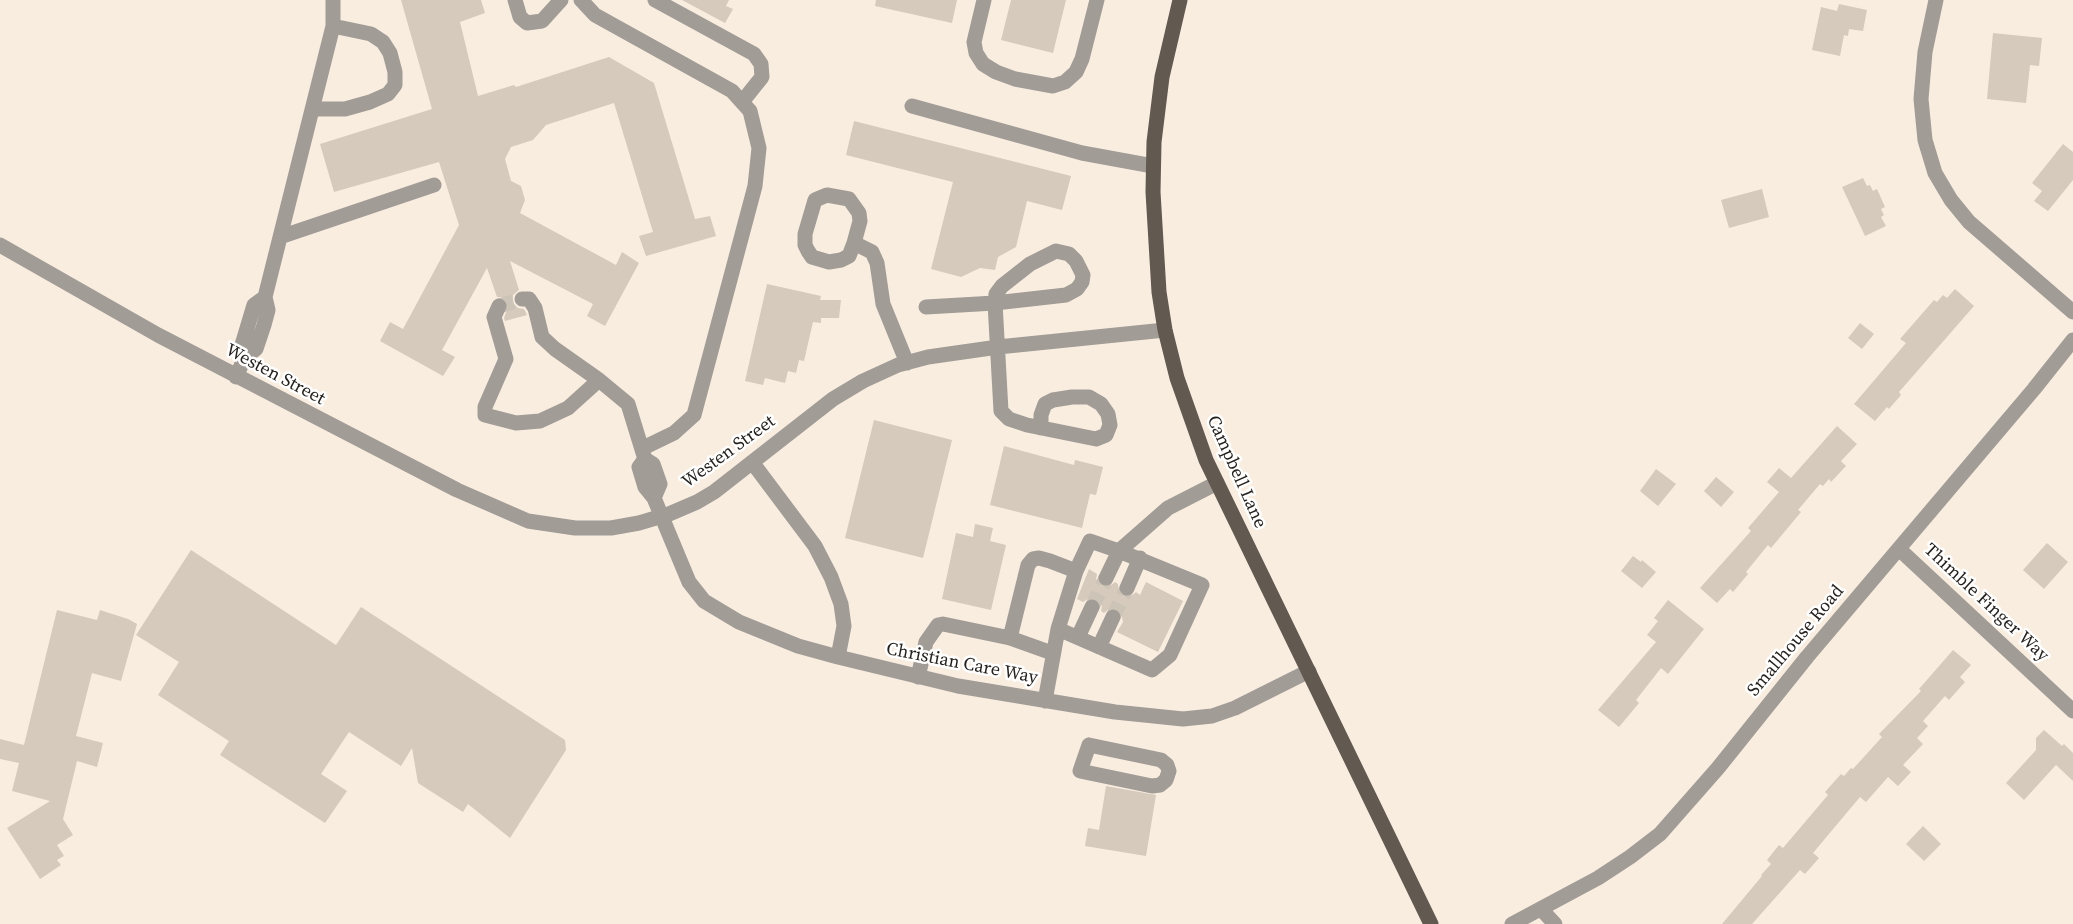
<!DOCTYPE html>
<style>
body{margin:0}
canvas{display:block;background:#f8eddf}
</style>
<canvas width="2073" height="924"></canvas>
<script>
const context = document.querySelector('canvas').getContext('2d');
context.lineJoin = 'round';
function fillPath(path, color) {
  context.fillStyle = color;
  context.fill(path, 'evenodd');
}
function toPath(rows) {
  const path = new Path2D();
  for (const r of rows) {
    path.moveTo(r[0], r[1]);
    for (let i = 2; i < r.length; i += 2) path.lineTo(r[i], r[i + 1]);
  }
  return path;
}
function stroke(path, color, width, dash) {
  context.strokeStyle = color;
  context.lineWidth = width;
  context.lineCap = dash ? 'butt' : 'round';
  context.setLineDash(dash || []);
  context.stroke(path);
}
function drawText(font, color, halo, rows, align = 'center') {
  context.font = font + ' "Source Serif 4",serif';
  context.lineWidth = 5;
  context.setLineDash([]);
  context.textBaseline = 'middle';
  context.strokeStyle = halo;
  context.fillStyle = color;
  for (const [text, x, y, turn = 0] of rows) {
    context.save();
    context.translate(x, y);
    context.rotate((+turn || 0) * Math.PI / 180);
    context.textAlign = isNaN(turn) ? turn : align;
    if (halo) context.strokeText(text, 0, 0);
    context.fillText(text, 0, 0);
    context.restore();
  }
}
fillPath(toPath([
 [401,0,481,0,485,13,460,22,478,96,514,85,516,87,609,57,654,83,695,219,710,216,716,236,646,256,639,236,653,232,614,103,546,125,533,140,511,147,505,159,511,181,521,186,525,200,520,213,616,265,622,252,639,263,605,326,587,316,593,304,510,261,519,290,513,295,513,303,518,308,524,309,527,315,505,321,504,318,509,304,504,297,497,297,487,268,442,350,455,357,443,376,380,341,390,322,403,329,459,225,439,162,334,192,320,144,432,109],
 [682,0,729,0,726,6,733,9,725,23],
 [876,0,957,0,952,23,875,6],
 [1011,0,1066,0,1053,53,1001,40],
 [1839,4,1867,10,1863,31,1849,29,1848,36,1844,35,1840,56,1812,50,1821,7,1837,11],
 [1993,33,2042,38,2039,66,2030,65,2026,103,1987,99],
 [854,121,1071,176,1062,210,1027,201,1016,247,998,257,995,270,980,268,961,277,931,269,953,182,846,155],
 [2063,144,2073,152,2073,180,2048,211,2034,201,2042,191,2032,183],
 [1863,178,1867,186,1870,185,1873,191,1877,189,1885,207,1881,209,1884,215,1881,217,1886,226,1865,236,1842,187],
 [1762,189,1769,217,1729,228,1721,200],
 [767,284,821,296,820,300,841,300,839,318,821,318,821,323,813,322,804,361,799,360,796,373,788,371,785,383,765,378,763,385,745,381],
 [1955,289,1974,306,1899,392,1901,395,1889,409,1887,407,1875,421,1854,404,1906,343,1900,339,1934,300,1937,302,1943,295,1947,298],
 [1860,323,1874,334,1862,349,1848,338],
 [874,420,952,440,923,558,845,538],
 [1837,426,1857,444,1841,461,1846,466,1831,482,1829,479,1823,486,1820,484,1798,510,1801,512,1771,548,1768,545,1746,572,1748,574,1733,592,1730,589,1717,603,1700,588,1751,531,1748,528,1779,492,1767,482,1779,468,1791,478],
 [1004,446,1074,465,1075,460,1103,467,1096,495,1090,494,1082,528,990,505],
 [1656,469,1676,484,1658,506,1640,491],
 [1716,477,1734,492,1721,507,1704,491],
 [975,524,993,528,990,541,1006,545,991,610,942,599,956,533,973,537],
 [2047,543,2068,562,2044,589,2023,570],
 [191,550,336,645,361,607,565,740,566,750,510,838,468,804,463,812,418,783,412,748,401,766,349,732,321,774,347,791,325,823,220,755,229,741,158,695,179,662,136,635],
 [1633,556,1641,562,1642,560,1656,572,1642,588,1621,571],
 [1089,569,1097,574,1096,579,1101,586,1107,588,1115,582,1118,584,1119,593,1124,597,1129,598,1136,592,1140,595,1146,582,1183,601,1158,652,1117,632,1123,622,1121,612,1118,608,1112,607,1104,613,1101,611,1102,606,1097,598,1091,597,1083,602,1077,599],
 [1668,600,1704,629,1668,674,1661,668,1636,700,1639,703,1619,727,1598,710,1656,642,1647,635,1658,621,1654,618],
 [57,610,97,620,100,610,128,619,137,624,121,681,92,673,76,736,103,743,97,767,77,761,63,819,73,835,57,845,64,856,57,860,61,865,40,879,7,828,50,801,12,791,19,763,0,759,0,739,24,745],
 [1953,650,1971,665,1960,677,1965,682,1949,700,1945,696,1923,721,1928,726,1917,738,1923,744,1903,765,1911,772,1898,786,1888,777,1866,802,1860,797,1813,853,1819,858,1805,874,1800,870,1752,924,1722,924,1762,876,1761,875,1771,864,1767,860,1779,845,1783,848,1828,795,1825,792,1841,774,1844,776,1851,768,1853,769,1882,737,1879,734,1921,691,1919,689],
 [2044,730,2062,746,2064,744,2073,753,2073,781,2056,765,2024,800,2006,783,2036,750,2036,738],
 [1106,786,1156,795,1146,856,1085,846,1088,828,1099,830],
 [1923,826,1941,844,1924,861,1906,844]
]), '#d5cabc');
stroke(toPath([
 [499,306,522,299],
 [1092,607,1106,578],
 [1113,617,1127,588]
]), '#cdc4b8', 15, [15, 8]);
stroke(toPath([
 [515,0,520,17,527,23,542,21,561,0],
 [581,0,595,15,732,91,750,111,759,148,755,186,694,415,674,433,643,448],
 [655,0,754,54,761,64,762,77,742,102],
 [984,0,974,42,976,53,983,64,996,72,1015,79,1053,86,1065,82,1076,72,1082,59,1097,0],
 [1936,0,1925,52,1921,99,1925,140,1935,173,1951,200,1969,222,2073,312],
 [912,106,1082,153,1153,166],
 [313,109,345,109,370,102,388,94,395,85,395,72,390,53,383,42,371,34,333,26],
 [280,237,434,185],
 [854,243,860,221,859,213,849,199,827,195,815,200,805,234,805,245,808,251,812,257,829,262,841,260,849,256,854,243,872,252,877,263,883,304,907,363],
 [0,245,158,335,457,490,528,521,575,528,611,528,639,523,669,514,697,502,714,492,833,399,863,381,898,365,928,357,998,347,1165,330],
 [522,299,529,299,535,308,542,337,555,349,599,380,628,404,644,456],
 [499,306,494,317,506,359,485,407,485,415,516,423,540,421,568,408,599,380],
 [926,307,995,303,1066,295,1077,289,1082,282,1083,275,1076,261,1069,254,1056,251,1030,264,1002,286,996,294,995,303,1001,411,1009,419,1027,425,1096,439,1106,435,1110,425,1108,414,1101,404,1089,397,1072,397,1053,400,1045,404,1041,415,1041,428],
 [245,357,242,345,254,305,265,297],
 [236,377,245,357,256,349,264,325,268,310,265,297,333,26,333,0],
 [752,462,815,546,831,577,841,604,844,626,838,657],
 [654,498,660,484,653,464,645,459,639,467,645,487,654,498,689,582,704,601,739,622,798,646,838,657,958,686,1115,712,1183,719,1212,716,1235,708,1309,671],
 [1899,549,2073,711],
 [1127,588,1140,558],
 [1058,629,1152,670,1170,655,1202,585,1119,551,1106,578],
 [1078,637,1092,607],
 [1010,638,1052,653],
 [1099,647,1113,617],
 [918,677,926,642,938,625,943,624,1010,638,1028,565,1033,559,1039,558,1050,561,1076,571],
 [1045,701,1058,629,1076,571,1090,541,1119,551,1168,508,1217,483],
 [1089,745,1161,760,1167,765,1169,771,1166,780,1160,785,1152,786,1080,771,1089,745],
 [1541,909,1555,924],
 [1512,924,1598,878,1630,857,1660,834,1718,768,1807,657,2034,389,2073,340]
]), '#a29c97', 15);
stroke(toPath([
 [1180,0,1162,77,1154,142,1153,192,1159,292,1165,330,1177,378,1206,460,1431,924]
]), '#625950', 15);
drawText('18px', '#231f1a', '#fff', [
 ["Westen Street",275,375,28],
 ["Westen Street",729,452,-36],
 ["Campbell Lane",1236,472,66],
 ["Thimble Finger Way",1986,603,43],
 ["Smallhouse Road",1796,641,-50],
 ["Christian Care Way",962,664,11]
]);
</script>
